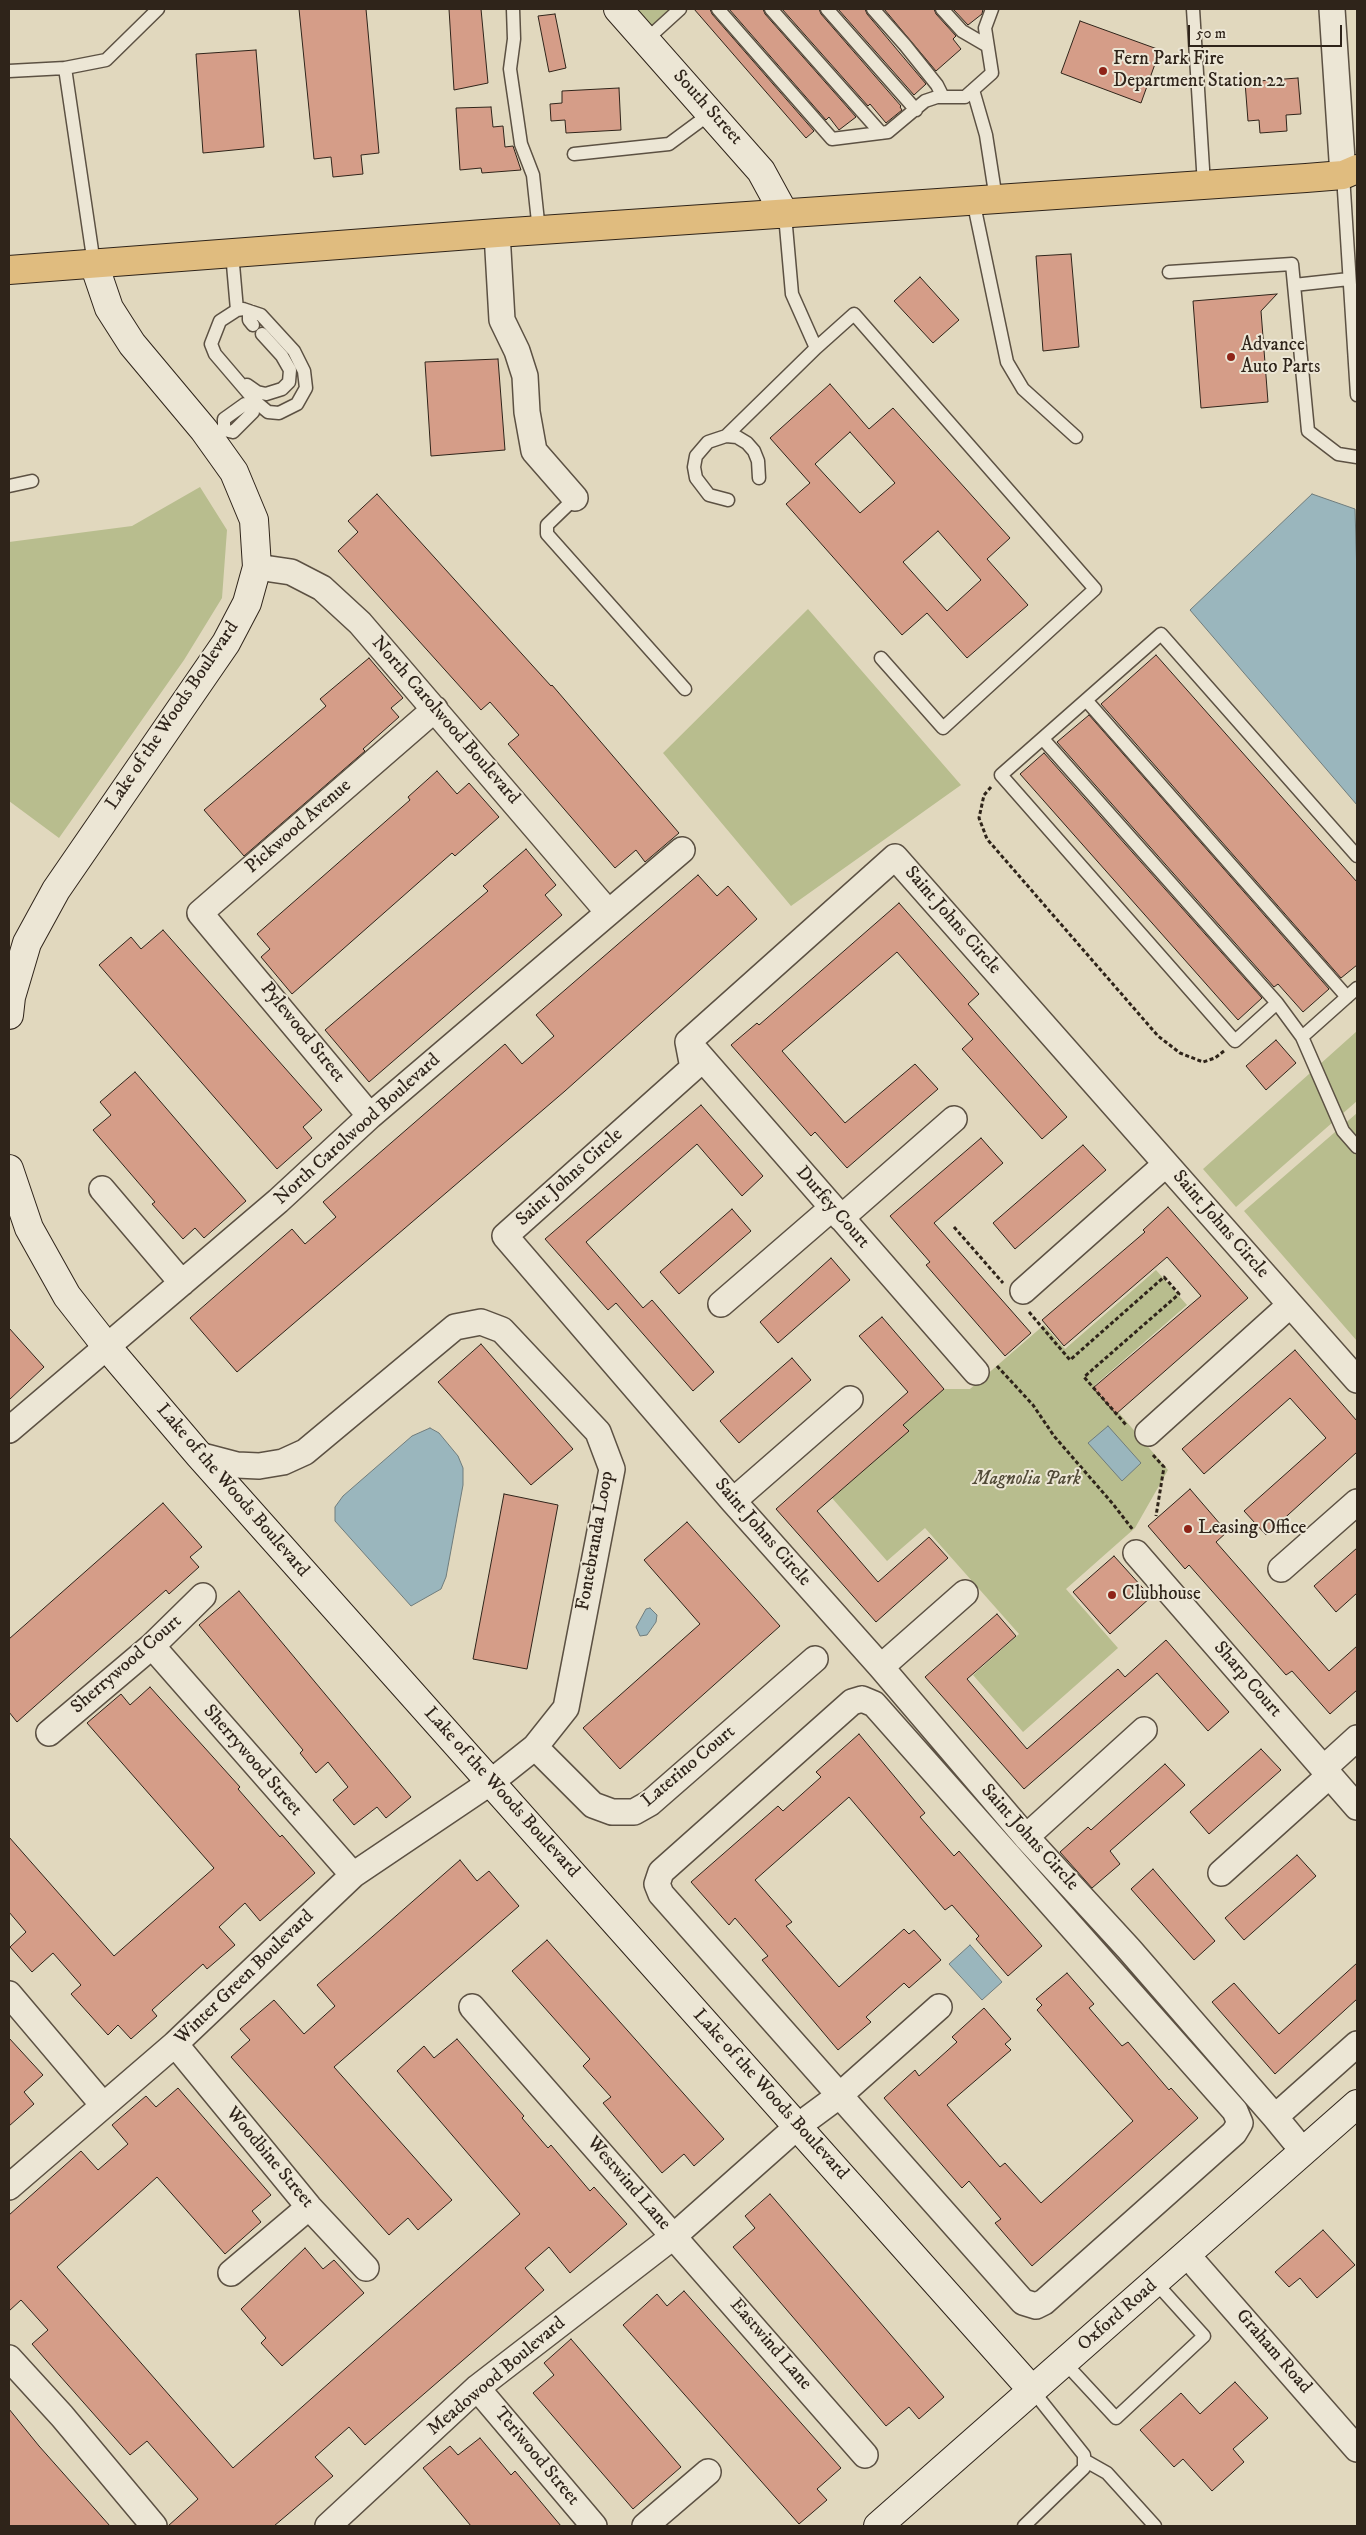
<!DOCTYPE html>
<style>
body{margin:0}
#map{position:relative;width:1366px;height:2535px;overflow:hidden;background:#e1d8be;font-family:"IM FELL DW Pica",serif}
canvas{display:block}
.frame{position:absolute;inset:0;border:10px solid #2f241a;pointer-events:none}
.scale{position:absolute;left:1188px;top:25px;width:154px;height:22px;box-sizing:border-box;border:2px solid #2f241a;border-top:0;padding-left:6px;font-size:15px;line-height:18px;white-space:nowrap;color:#2f241a;-webkit-text-stroke:4px #ece6d5;paint-order:stroke}
</style>
<div id="map">
<canvas width="1366" height="2535"></canvas>
<div class="frame"></div>
<div class="scale">50 m</div>
</div>
<script>
const context = document.querySelector('canvas').getContext('2d');
context.lineJoin = 'round';
function fillPath(path, color) {
  context.fillStyle = color;
  context.fill(path, 'evenodd');
}
function toPath(rows) {
  const path = new Path2D();
  for (const r of rows) {
    path.moveTo(r[0], r[1]);
    for (let i = 2; i < r.length; i += 2) path.lineTo(r[i], r[i + 1]);
  }
  return path;
}
function stroke(path, color, width, dash) {
  context.strokeStyle = color;
  context.lineWidth = width;
  context.lineCap = dash ? 'butt' : 'round';
  context.setLineDash(dash || []);
  context.stroke(path);
}
function drawText(font, color, halo, rows, align = 'center') {
  context.font = font + ' "IM FELL DW Pica",serif';
  context.lineWidth = 4;
  context.setLineDash([]);
  context.textBaseline = 'middle';
  context.strokeStyle = halo;
  context.fillStyle = color;
  for (const [text, x, y, turn = 0] of rows) {
    context.save();
    context.translate(x, y);
    context.rotate((+turn || 0) * Math.PI / 180);
    context.textAlign = isNaN(turn) ? turn : align;
    if (halo) context.strokeText(text, 0, 0);
    context.fillText(text, 0, 0);
    context.restore();
  }
}
fillPath(toPath([
 [634,9,676,9,655,32],
 [200,487,227,530,222,598,184,660,59,838,9,801,9,542,132,526],
 [808,609,961,785,791,906,663,753],
 [1357,1031,1357,1101,1236,1207,1203,1169],
 [1357,1113,1357,1341,1244,1211],
 [1156,1270,1187,1305,1095,1385,1168,1470,1135,1528,1066,1589,1118,1648,1023,1732,973,1675,1019,1634,925,1528,887,1561,832,1498,908,1431,903,1425,944,1389,970,1389,1044,1325,1065,1349]
]), '#b8bd8e');
const water = toPath([
 [1312,494,1355,509,1357,576,1357,805,1190,610,1312,494],
 [1108,1426,1141,1463,1122,1481,1088,1443,1108,1426],
 [430,1428,439,1433,458,1456,463,1468,463,1485,446,1577,441,1589,411,1606,335,1521,335,1507,343,1496,412,1436,430,1428],
 [650,1608,657,1615,656,1622,647,1635,640,1636,636,1627,646,1609,650,1608],
 [970,1945,1002,1982,982,2000,949,1964,970,1945]
]);
fillPath(water, '#9ab6bd');
stroke(water, '#6f7c7c', 1);
const building = toPath([
 [299,9,366,9,379,153,361,155,363,174,333,177,331,157,314,159,299,9],
 [449,9,481,9,488,83,454,90,449,9],
 [694,9,710,9,712,14,814,131,806,138,694,9],
 [729,9,763,9,765,14,856,117,839,130,829,117,826,120,729,9],
 [782,9,819,9,821,14,901,106,900,107,902,110,886,123,870,104,868,106,782,9],
 [838,9,865,9,867,14,926,84,914,95,838,9],
 [884,9,934,9,936,14,956,36,953,39,961,49,936,71,884,9],
 [953,9,983,9,982,14,968,25,953,9],
 [555,14,566,68,549,72,538,16,555,14],
 [1080,21,1160,50,1141,103,1061,73,1080,21],
 [256,50,264,147,203,153,196,54,256,50],
 [1298,78,1301,114,1286,115,1287,131,1260,133,1259,120,1248,121,1245,82,1298,78],
 [619,88,621,130,566,133,565,120,551,121,550,104,562,103,562,91,619,88],
 [491,107,493,127,503,126,505,147,513,146,521,170,482,173,481,168,460,170,456,108,491,107],
 [1071,254,1079,347,1043,351,1036,256,1071,254],
 [920,277,959,320,933,343,894,301,920,277],
 [1277,294,1261,311,1268,402,1201,408,1193,301,1277,294],
 [498,359,505,450,431,456,425,362,498,359],
 [830,384,869,429,893,408,1010,538,987,559,1028,605,967,658,927,613,902,635,786,504,810,483,770,438,830,384],
 [850,432,895,483,860,513,815,464,850,432],
 [938,531,981,580,947,611,903,562,938,531],
 [377,494,551,686,552,685,679,833,645,862,636,850,615,868,508,744,519,735,490,702,481,710,338,551,358,532,348,521,377,494],
 [1156,655,1357,882,1357,965,1341,978,1101,704,1156,655],
 [369,658,403,698,391,708,399,717,363,749,365,751,244,856,204,810,326,706,320,699,369,658],
 [1089,715,1329,989,1303,1012,1278,984,1274,987,1057,742,1089,715],
 [1044,753,1262,998,1238,1020,1020,774,1044,753],
 [437,771,457,794,469,783,499,817,455,856,452,853,292,994,261,957,270,949,257,934,410,800,408,797,437,771],
 [526,849,556,885,545,895,562,915,369,1082,325,1030,488,891,483,886,526,849],
 [698,875,717,896,728,886,757,919,565,1091,237,1372,190,1318,292,1229,305,1244,336,1217,323,1202,505,1044,522,1064,554,1036,536,1015,698,875],
 [899,903,979,994,968,1004,1067,1117,1042,1139,962,1049,973,1039,897,952,782,1051,845,1123,915,1064,938,1089,847,1168,815,1132,811,1136,731,1045,757,1023,759,1025,899,903],
 [163,930,322,1110,303,1127,312,1138,277,1169,99,965,131,937,141,949,163,930],
 [1276,1040,1296,1063,1266,1090,1246,1066,1276,1040],
 [135,1072,246,1201,204,1238,195,1228,183,1239,152,1204,155,1202,93,1130,111,1115,100,1102,135,1072],
 [701,1105,763,1176,742,1196,697,1144,586,1242,643,1308,652,1300,714,1372,693,1391,616,1303,608,1310,545,1239,701,1105],
 [981,1138,1003,1163,934,1223,1031,1333,1005,1356,926,1265,930,1262,890,1216,981,1138],
 [1083,1145,1106,1170,1015,1249,993,1223,1083,1145],
 [1168,1207,1248,1298,1116,1414,1093,1388,1201,1296,1167,1257,1064,1346,1042,1320,1145,1232,1143,1230,1168,1207],
 [732,1209,751,1231,679,1294,660,1272,732,1209],
 [831,1258,850,1280,778,1343,760,1322,831,1258],
 [882,1317,944,1389,903,1425,909,1431,817,1511,878,1582,929,1537,948,1558,876,1622,776,1509,908,1392,859,1336,882,1317],
 [9,1328,44,1367,9,1400,9,1328],
 [481,1344,573,1449,531,1485,438,1382,481,1344],
 [1295,1350,1357,1421,1357,1452,1266,1535,1244,1511,1326,1438,1290,1398,1204,1474,1182,1449,1295,1350],
 [792,1358,811,1380,739,1443,720,1421,792,1358],
 [1190,1489,1227,1532,1216,1542,1329,1671,1357,1646,1357,1690,1330,1714,1292,1671,1286,1675,1189,1565,1185,1569,1148,1526,1190,1489],
 [504,1494,558,1505,527,1669,473,1659,504,1494],
 [163,1503,202,1547,190,1557,199,1567,169,1594,166,1590,17,1722,9,1712,9,1639,163,1503],
 [687,1522,780,1626,620,1769,583,1728,700,1624,644,1560,687,1522],
 [1357,1548,1357,1593,1336,1612,1314,1586,1357,1548],
 [1114,1556,1151,1597,1110,1634,1073,1592,1114,1556],
 [239,1591,411,1797,386,1818,377,1807,354,1825,333,1800,348,1787,328,1762,316,1773,300,1753,303,1750,199,1625,239,1591],
 [997,1614,1016,1636,967,1679,1027,1749,1118,1669,1125,1677,1166,1640,1229,1712,1208,1731,1157,1673,1024,1789,925,1677,997,1614],
 [150,1687,240,1787,238,1789,280,1837,282,1835,315,1873,260,1921,245,1903,219,1927,235,1945,207,1969,203,1964,152,2010,157,2016,131,2039,118,2025,108,2035,71,1994,81,1985,53,1953,32,1972,10,1947,26,1932,9,1912,9,1837,114,1956,214,1868,87,1723,121,1694,130,1705,150,1687],
 [859,1734,925,1813,920,1817,954,1856,959,1851,1042,1946,1008,1976,976,1939,979,1936,952,1905,945,1910,849,1797,755,1880,792,1922,786,1926,839,1987,904,1929,909,1934,914,1930,941,1960,909,1988,904,1983,866,2017,871,2022,838,2050,762,1960,768,1956,735,1918,729,1925,691,1882,778,1806,783,1811,821,1777,816,1772,859,1734],
 [1261,1749,1281,1770,1209,1834,1190,1812,1261,1749],
 [1165,1764,1185,1785,1110,1851,1120,1864,1092,1888,1060,1852,1088,1827,1091,1830,1165,1764],
 [1297,1855,1316,1876,1244,1940,1225,1918,1297,1855],
 [460,1860,477,1881,489,1871,519,1906,334,2067,452,2200,418,2230,408,2218,389,2235,231,2057,250,2040,240,2029,274,2000,304,2034,335,2006,317,1985,460,1860],
 [1153,1869,1215,1941,1194,1960,1131,1889,1153,1869],
 [547,1940,724,2139,694,2166,684,2154,662,2173,603,2103,611,2097,583,2066,590,2059,512,1971,547,1940],
 [1357,1963,1357,1999,1275,2074,1212,2002,1234,1983,1279,2034,1357,1963],
 [1067,1973,1094,2004,1089,2008,1122,2046,1128,2042,1169,2090,1171,2088,1198,2118,1032,2266,995,2223,1001,2219,969,2181,962,2188,884,2098,915,2070,919,2076,957,2042,952,2037,984,2008,1011,2039,1005,2044,1011,2050,947,2105,1000,2167,1005,2163,1041,2203,1133,2121,1037,2010,1042,2005,1036,1999,1067,1973],
 [9,2038,43,2075,24,2092,34,2104,9,2126,9,2038],
 [457,2039,524,2116,522,2118,548,2148,551,2145,590,2191,594,2187,627,2224,570,2273,549,2247,525,2268,544,2290,365,2445,349,2427,315,2457,333,2476,274,2526,168,2526,198,2499,147,2441,130,2455,60,2376,32,2344,48,2330,21,2300,9,2311,9,2215,81,2151,98,2170,128,2144,112,2125,146,2096,156,2107,178,2088,271,2195,252,2211,261,2222,225,2254,157,2177,57,2267,233,2468,520,2214,397,2071,424,2046,434,2058,457,2039],
 [770,2194,944,2397,919,2419,909,2407,886,2426,733,2247,755,2228,745,2216,770,2194],
 [1323,2230,1355,2265,1317,2298,1300,2278,1289,2287,1275,2272,1323,2230],
 [305,2248,323,2269,334,2260,364,2293,282,2366,261,2343,266,2338,241,2309,305,2248],
 [684,2291,841,2468,817,2489,827,2500,799,2524,623,2325,657,2294,667,2306,684,2291],
 [571,2339,681,2467,633,2509,533,2393,554,2375,544,2363,571,2339],
 [1235,2382,1268,2418,1233,2449,1244,2462,1212,2491,1183,2459,1174,2467,1140,2430,1181,2393,1200,2414,1235,2382],
 [9,2409,39,2446,110,2526,9,2526,9,2409],
 [480,2438,511,2475,515,2471,561,2526,471,2526,423,2468,450,2446,458,2455,480,2438]
]);
fillPath(building, '#d59d88');
stroke(building, '#2f241a', 1);
const lane = toPath([
 [513,9,514,39,510,69,521,144,533,175,539,231],
 [718,9,832,139,888,132,925,101,937,97,965,97,992,73,985,28,992,9],
 [771,9,881,133],
 [827,9,916,110],
 [873,9,905,45,937,85,943,97],
 [942,9,962,31,986,45],
 [1193,9,1204,185],
 [646,40,680,9],
 [65,68,106,60,158,9],
 [9,71,65,68,94,264],
 [973,90,986,135,996,199],
 [574,154,669,144,711,113],
 [1343,175,1357,395],
 [973,200,1007,362,1023,389,1076,437],
 [785,215,792,294,816,348,854,314,1095,589,943,728,881,658],
 [232,253,237,310],
 [1169,272,1292,264,1308,431,1338,454,1357,457],
 [1294,285,1349,279],
 [243,309,261,315,294,351,304,371,306,388,297,404,279,413,268,412,256,402,215,354,211,344,220,321,237,310,243,309],
 [249,311,249,320,253,325],
 [247,385,257,392,266,394,282,389,289,382,290,370,282,356,262,334],
 [224,430,224,419,245,404,252,405,256,402],
 [726,436,816,348],
 [211,440,224,430,233,432,253,412,252,405],
 [9,486,32,481],
 [575,498,547,525,547,534,685,689],
 [728,500,709,495,696,478,694,467,696,456,708,442,726,436,737,437,747,443,754,451,758,461,759,478],
 [1086,700,1347,997],
 [1043,739,1277,1003,1235,1041,1001,775,1161,634,1357,856],
 [1357,988,1302,1037,1343,1131,1357,1147],
 [1277,1003,1302,1037],
 [1065,2363,1116,2418,1204,2336,1156,2283],
 [1084,2460,1107,2473,1155,2526],
 [1024,2526,1084,2468,1084,2455,1033,2391]
]);
const street = toPath([
 [1332,9,1343,175],
 [497,233,502,320,517,351,525,376,527,412,534,451,575,498],
 [257,567,291,572,322,588,360,623,608,912],
 [688,1042,693,1068,505,1236,733,1501,881,1667,1026,1837,1129,1949,1275,2117,1357,2044],
 [688,1042,895,857,1357,1380],
 [688,1042,976,1372],
 [370,1116,200,913,435,709],
 [102,1189,182,1283],
 [841,1218,954,1119],
 [1023,1291,1166,1164],
 [721,1304,832,1208],
 [9,1430,278,1201,370,1116,682,850],
 [1148,1433,1290,1305],
 [733,1501,850,1399],
 [1136,1553,1357,1807],
 [1281,1569,1357,1502],
 [152,1646,353,1875],
 [881,1667,965,1593],
 [862,1699,874,1704,1235,2111,1240,2123,1234,2133,1044,2302,1036,2306,1023,2302,661,1894,657,1884,661,1872,852,1702,862,1699],
 [49,1733,152,1646,203,1596],
 [535,1747,593,1805,612,1812,634,1812,650,1803,815,1659],
 [1324,1768,1357,1738],
 [1026,1837,1144,1730],
 [1221,1873,1330,1775],
 [9,1994,103,2105],
 [472,2007,865,2455],
 [175,2044,309,2207,366,2268],
 [1275,2117,1303,2151],
 [9,2187,175,2044,353,1875,491,1782,535,1747,566,1708,612,1469,598,1432,502,1330,481,1322,455,1327,305,1452,283,1462,259,1466,237,1465,199,1455],
 [1188,2256,1357,2449],
 [231,2273,309,2207],
 [9,2358,62,2416,154,2526],
 [477,2388,594,2526],
 [328,2526,477,2388,674,2236,798,2126,840,2095,939,2007],
 [645,2526,708,2472]
]);
const secondary = toPath([
 [618,9,761,171,785,215],
 [9,1015,11,997,27,943,56,890,226,643,247,603,257,567,254,520,234,472,204,430,132,344,109,308,94,264],
 [9,1169,29,1228,67,1296,107,1347,199,1455,1033,2391],
 [878,2526,1357,2104]
]);
const primary = toPath([
 [9,270,497,233,1306,178,1343,175,1357,169]
]);
stroke(lane, '#5c5143', 15);
stroke(street, '#5c5143', 28);
stroke(secondary, '#2f241a', 30);
stroke(primary, '#2f241a', 30);
stroke(toPath([
 [991,787,984,795,979,818,987,839,1158,1036,1180,1053,1203,1062,1215,1058,1224,1051],
 [954,1227,1003,1283],
 [1029,1312,1070,1360,1164,1277,1179,1294,1084,1377,1127,1426],
 [997,1366,1033,1405,1054,1436,1113,1504,1133,1530],
 [1153,1455,1164,1467,1156,1516]
]), '#2f241a', 3, [4, 2.5]);
stroke(lane, '#ece6d5', 12);
stroke(street, '#ece6d5', 25);
stroke(secondary, '#ece6d5', 28);
stroke(primary, '#e0bc7f', 28);
for (const [x, y, r, color] of [
 [1103,71,5,"#8f2418"],
 [1231,357,5,"#8f2418"],
 [1188,1529,5,"#8f2418"],
 [1112,1595,5,"#8f2418"]
]) {
  const dot = new Path2D();
  dot.arc(x, y, r, 0, 2 * Math.PI);
  context.fillStyle = color;
  context.fill(dot);
  stroke(dot, '#ece6d5', 2);
}
drawText('19px', '#2f241a', '#ece6d5', [
 ["Fern Park Fire",1113,60],
 ["Department Station 22",1113,82],
 ["Advance",1241,346],
 ["Auto Parts",1241,368],
 ["Leasing Office",1198,1529],
 ["Clubhouse",1122,1595]
], 'left');
drawText('19px', '#2f241a', '#ece6d5', [
 ["South Street",707,108,48],
 ["Lake of the Woods Boulevard",173,716,-56],
 ["North Carolwood Boulevard",445,721,49],
 ["Pickwood Avenue",299,827,-41],
 ["Saint Johns Circle",952,921,49],
 ["Pylewood Street",302,1033,51],
 ["North Carolwood Boulevard",358,1130,-42],
 ["Saint Johns Circle",570,1178,-42],
 ["Durfey Court",832,1208,49],
 ["Saint Johns Circle",1220,1225,49],
 ["Lake of the Woods Boulevard",232,1491,49],
 ["Saint Johns Circle",762,1533,49],
 ["Fontebranda Loop",596,1541,-80],
 ["Sherrywood Court",127,1665,-41],
 ["Sharp Court",1247,1680,49],
 ["Sherrywood Street",252,1761,49],
 ["Laterino Court",689,1767,-40],
 ["Lake of the Woods Boulevard",501,1793,48],
 ["Saint Johns Circle",1029,1838,48],
 ["Winter Green Boulevard",245,1978,-44],
 ["Lake of the Woods Boulevard",770,2095,48],
 ["Woodbine Street",269,2158,50],
 ["Westwind Lane",628,2184,49],
 ["Oxford Road",1118,2316,-41],
 ["Eastwind Lane",770,2345,49],
 ["Graham Road",1273,2352,49],
 ["Meadowood Boulevard",497,2377,-40],
 ["Teriwood Street",536,2457,50]
]);
drawText('italic 19px', '#514a37', '#ece6d5', [
 ["Magnolia Park",1027,1480]
]);
</script>
